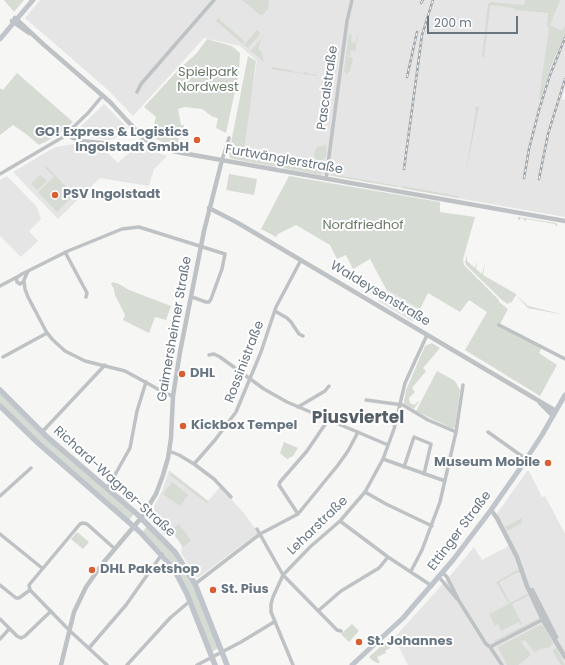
<!DOCTYPE html>
<meta charset="utf-8">
<style>
body{margin:0}
#map{position:relative;width:565px;height:665px;overflow:hidden;background:#f6f6f4;font-family:Poppins,sans-serif}
canvas{display:block}
.scale{position:absolute;left:427px;top:16px;width:91px;height:18px;box-sizing:border-box;border:2px solid #687682;border-top:0;padding-left:5px;font-size:12px;line-height:14px;white-space:nowrap;color:#687682;-webkit-text-stroke:3px #fff;paint-order:stroke}
</style>
<div id="map">
<canvas width="565" height="665"></canvas>
<div class="scale">200 m</div>
</div>
<script>
const context = document.querySelector('canvas').getContext('2d');
context.lineJoin = 'round';
function fillPath(path, color) {
  context.fillStyle = color;
  context.fill(path, 'evenodd');
}
function toPath(rows) {
  const path = new Path2D();
  for (const r of rows) {
    path.moveTo(r[0], r[1]);
    for (let i = 2; i < r.length; i += 2) path.lineTo(r[i], r[i + 1]);
  }
  return path;
}
function stroke(path, color, width, dash) {
  context.strokeStyle = color;
  context.lineWidth = width;
  context.lineCap = dash ? 'butt' : 'round';
  context.setLineDash(dash || []);
  context.stroke(path);
}
function drawText(font, color, halo, rows, align = 'center') {
  context.font = font + ' Poppins,sans-serif';
  context.lineWidth = 4;
  context.setLineDash([]);
  context.textBaseline = 'middle';
  context.strokeStyle = halo;
  context.fillStyle = color;
  for (const [text, x, y, turn = 0] of rows) {
    context.save();
    context.translate(x, y);
    context.rotate((+turn || 0) * Math.PI / 180);
    context.textAlign = isNaN(turn) ? turn : align;
    if (halo) context.strokeText(text, 0, 0);
    context.fillText(text, 0, 0);
    context.restore();
  }
}
fillPath(toPath([
 [40,0,565,0,565,88,562,99,565,100,565,217,240,160,257,61,240,46,204,38,133,116,108,90,25,18],
 [104,104,128,128,121,135,114,139,107,140,83,136,77,130],
 [141,142,153,151,167,156,154,169,149,186,100,178,58,219,13,172,55,147,75,144,103,148,118,163],
 [7,176,37,207,41,219,29,231,38,241,21,257,0,236,0,180],
 [386,289,420,309,413,322,378,301],
 [169,470,208,501,220,487,244,513,258,533,199,577,196,577,181,553,182,546,172,532,164,535,150,520,150,514,162,491],
 [527,471,529,471,542,497,545,496,565,534,565,665,408,665,394,638,450,576,474,547,482,560,507,547,508,544,494,518]
]), '#e4e5e4');
fillPath(toPath([
 [4,0,24,0,14,12],
 [242,0,269,0,268,9,262,15,260,15],
 [525,0,560,0,550,25,562,31,565,26,565,35,550,68,541,99,539,99,549,28,547,26,548,13,516,10,512,8,492,5,490,7,484,57,482,57,488,4,491,2,524,5],
 [218,18,244,41,244,43,243,44,216,21],
 [257,30,260,33,259,35,248,48,244,45],
 [349,34,352,35,351,42,354,43,356,42,357,37,355,35,358,36,355,51,351,50,350,56,346,55],
 [264,35,263,38,261,38,258,50,261,51,264,62,251,51],
 [207,39,232,46,240,53,239,72,226,133,216,128,218,118,213,117,202,109,185,107,178,109,181,125,184,125,182,137,179,138,178,145,176,145,175,147,168,145,151,136,156,117,144,107,179,69,196,54],
 [248,56,256,61,243,158,302,167,303,165,322,167,323,172,321,175,233,159,230,158,229,153],
 [346,56,353,58,350,71,347,74,344,71],
 [273,67,293,71,294,72,303,73,305,72,312,75,313,74,317,75,317,76,271,69],
 [17,73,73,122,58,135,39,145,26,134,13,125,0,135,0,88,3,90],
 [478,106,479,107,465,177,476,110,474,109],
 [325,145,327,147,326,157,322,160,316,160,314,156,316,148,320,146],
 [46,166,74,195,57,212,38,192,54,177,45,167],
 [331,169,334,173,337,175,398,186,398,187,334,176,331,174],
 [229,174,257,179,254,195,226,190],
 [40,175,47,181,37,190,31,184],
 [289,176,440,202,440,212,475,217,463,259,464,265,499,300,499,302,508,309,500,324,543,346,539,353,557,365,540,396,465,350,487,312,469,300,460,312,428,293,420,309,386,289,370,259,353,269,346,255,337,259,330,245,296,225,278,234,276,237,261,229],
 [402,186,458,196,458,198,402,188],
 [518,217,556,223,558,225,556,226,555,224,526,219,526,221,524,221,524,219,521,218,520,220,518,220],
 [467,255,467,261,475,268,477,261,476,269,482,274,485,263,483,275,516,294,516,295,528,306,565,315,528,308,516,295,511,303,510,302,508,304,503,301,466,265,465,262],
 [113,282,119,284,129,290,171,306,166,320,155,317,149,333,123,320,125,315,115,295,114,289,111,284],
 [432,343,440,348,423,368,426,371,412,388,415,392,409,398,410,403,414,405,420,400,414,409,405,404,404,402,406,390,425,346],
 [437,371,455,381,460,390,455,427,453,429,416,411],
 [0,393,30,423,134,514,129,520,30,435,0,404],
 [284,442,298,448,293,456,287,459,280,453],
 [171,473,208,501,207,503,170,475],
 [172,482,188,495,180,506,163,494],
 [522,518,522,523,507,531,505,527],
 [179,524,191,541,183,547,171,530],
 [147,526,171,551,195,588,219,648,211,652,177,570,168,558,143,532],
 [77,532,89,542,83,549,71,539],
 [519,569,520,573,516,573,499,582,510,603,527,594,528,596,512,604,522,624,520,625,519,622,501,631,498,624,495,626,489,614,509,604,496,582],
 [539,618,539,620,495,642,494,641],
 [352,624,359,631,349,642,341,634],
 [540,625,543,626,554,644,551,645,551,647,540,649,535,652,525,640,521,642,531,655,518,665,507,665,498,647],
 [390,638,392,643,390,648,385,651,386,653,377,657,380,663,377,663,372,660,369,657],
 [556,648,565,665,561,665,554,654,553,650]
]), '#d6dbd3');
stroke(toPath([
 [137,92,141,84,214,0],
 [67,133,72,138,76,140,107,143],
 [222,160,229,138],
 [0,174,63,137,88,113,103,95],
 [326,179,347,21,352,0],
 [65,252,87,293,86,297],
 [28,271,23,282,20,284,17,282,16,278,22,274,68,251,122,229,139,227,225,254,222,269,211,299,209,302,206,302,192,297],
 [24,281,25,289,28,297,47,333,53,340,65,351,85,361,125,371,167,394,173,396],
 [0,286,17,277],
 [275,311,287,318,291,322,299,334,303,336],
 [499,325,565,359],
 [209,355,214,354,220,357,264,389,287,402,388,445],
 [3,357,47,333],
 [366,400,403,405,428,420,456,432],
 [298,407,325,391,329,386],
 [42,432,105,365],
 [488,432,526,459],
 [169,451,179,455,194,464,214,479,231,497],
 [383,459,445,481],
 [194,464,215,440,236,412,261,352,276,307,301,260],
 [404,467,414,437,431,444,424,474],
 [107,489,130,448,137,411,146,382],
 [365,492,386,504,432,526],
 [0,496,31,468],
 [298,514,279,485,280,482,307,451,328,420],
 [340,521,388,557,432,586],
 [257,529,283,575,337,630,341,631],
 [0,534,42,568],
 [411,571,422,550,440,502,456,432,463,385],
 [443,573,447,577,459,601,486,644,490,647,502,665],
 [439,577,457,599],
 [195,584,260,534,298,514,338,465,348,451,358,432],
 [0,585,16,598,19,598,30,590],
 [30,590,29,585,80,524,83,523,87,524,115,549],
 [30,590,69,630,107,665],
 [318,611,341,591,379,568,388,557],
 [0,619,17,636,21,638,25,636,51,611],
 [0,639,9,629],
 [490,647,544,619],
 [89,648,126,605,162,554],
 [127,665,170,618,190,601],
 [197,665,241,642,274,622],
 [293,665,271,612,271,604,273,597,283,575,310,547,340,521,365,492,383,459,394,429,405,383,427,335]
]), '#bec2c5', 3.5);
stroke(toPath([
 [15,18,43,44,110,102,143,138,160,148,182,153,565,221],
 [12,21,29,33],
 [209,208,238,223,556,411],
 [540,403,553,416],
 [491,510,497,518,517,557,527,586,543,620,565,657],
 [532,590,556,637],
 [61,665,74,612,86,587,103,563,141,518,156,494,163,475,168,458,171,438,173,396,180,352,204,231,222,160]
]), '#bec2c5', 4.5);
stroke(toPath([
 [0,39,33,0],
 [352,665,403,618,453,560,491,510,519,470,542,435,565,395]
]), '#bfc5ca', 5);
stroke(toPath([
 [0,390,46,436,137,514,175,552,195,584,227,665],
 [0,406,38,443,140,532,174,569,187,594,215,665]
]), '#bfc5ca', 5.5);
const rail = toPath([
 [421,3,423,0],
 [407,77,417,32],
 [404,169,422,35,433,0],
 [524,178,529,149,539,110,550,75,565,38],
 [539,179,548,134,565,79]
]);
stroke(rail, '#a0a6ab', 2.5);
stroke(rail, '#fff', 1, [3]);
for (const [x, y, r, color] of [
 [197,140,4,"#d75f33"],
 [55,195,4,"#d75f33"],
 [182,374,4,"#d75f33"],
 [183,426,4,"#d75f33"],
 [548,463,4,"#d75f33"],
 [92,570,4,"#d75f33"],
 [213,590,4,"#d75f33"],
 [359,642,4,"#d75f33"]
]) {
  const dot = new Path2D();
  dot.arc(x, y, r, 0, 2 * Math.PI);
  context.fillStyle = color;
  context.fill(dot);
  stroke(dot, '#fff', 1.5);
}
drawText('13px', '#697a66', '#fff', [
 ["Spielpark",208,73],
 ["Nordwest",208,88],
 ["Nordfriedhof",363,226]
]);
drawText('13px', '#687682', '#fff', [
 ["Pascalstraße",328,88,-82],
 ["Furtwänglerstraße",284,160,10],
 ["Waldeysenstraße",380,294,31],
 ["Gaimersheimer Straße",175,329,-80],
 ["Rossinistraße",245,362,-69],
 ["Richard-Wagner-Straße",114,482,42],
 ["Leharstraße",318,526,-44],
 ["Ettinger Straße",460,531,-53]
]);
drawText('bold 13px', '#687682', '#fff', [
 ["GO! Express & Logistics",189,133,"right"],
 ["Ingolstadt GmbH",189,148,"right"],
 ["PSV Ingolstadt",63,195],
 ["DHL",190,374],
 ["Kickbox Tempel",191,426],
 ["Museum Mobile",540,463,"right"],
 ["DHL Paketshop",100,570],
 ["St. Pius",221,590],
 ["St. Johannes",367,642]
], 'left');
drawText('bold 17px', '#555f68', '#fff', [
 ["Piusviertel",358,419]
]);
</script>
